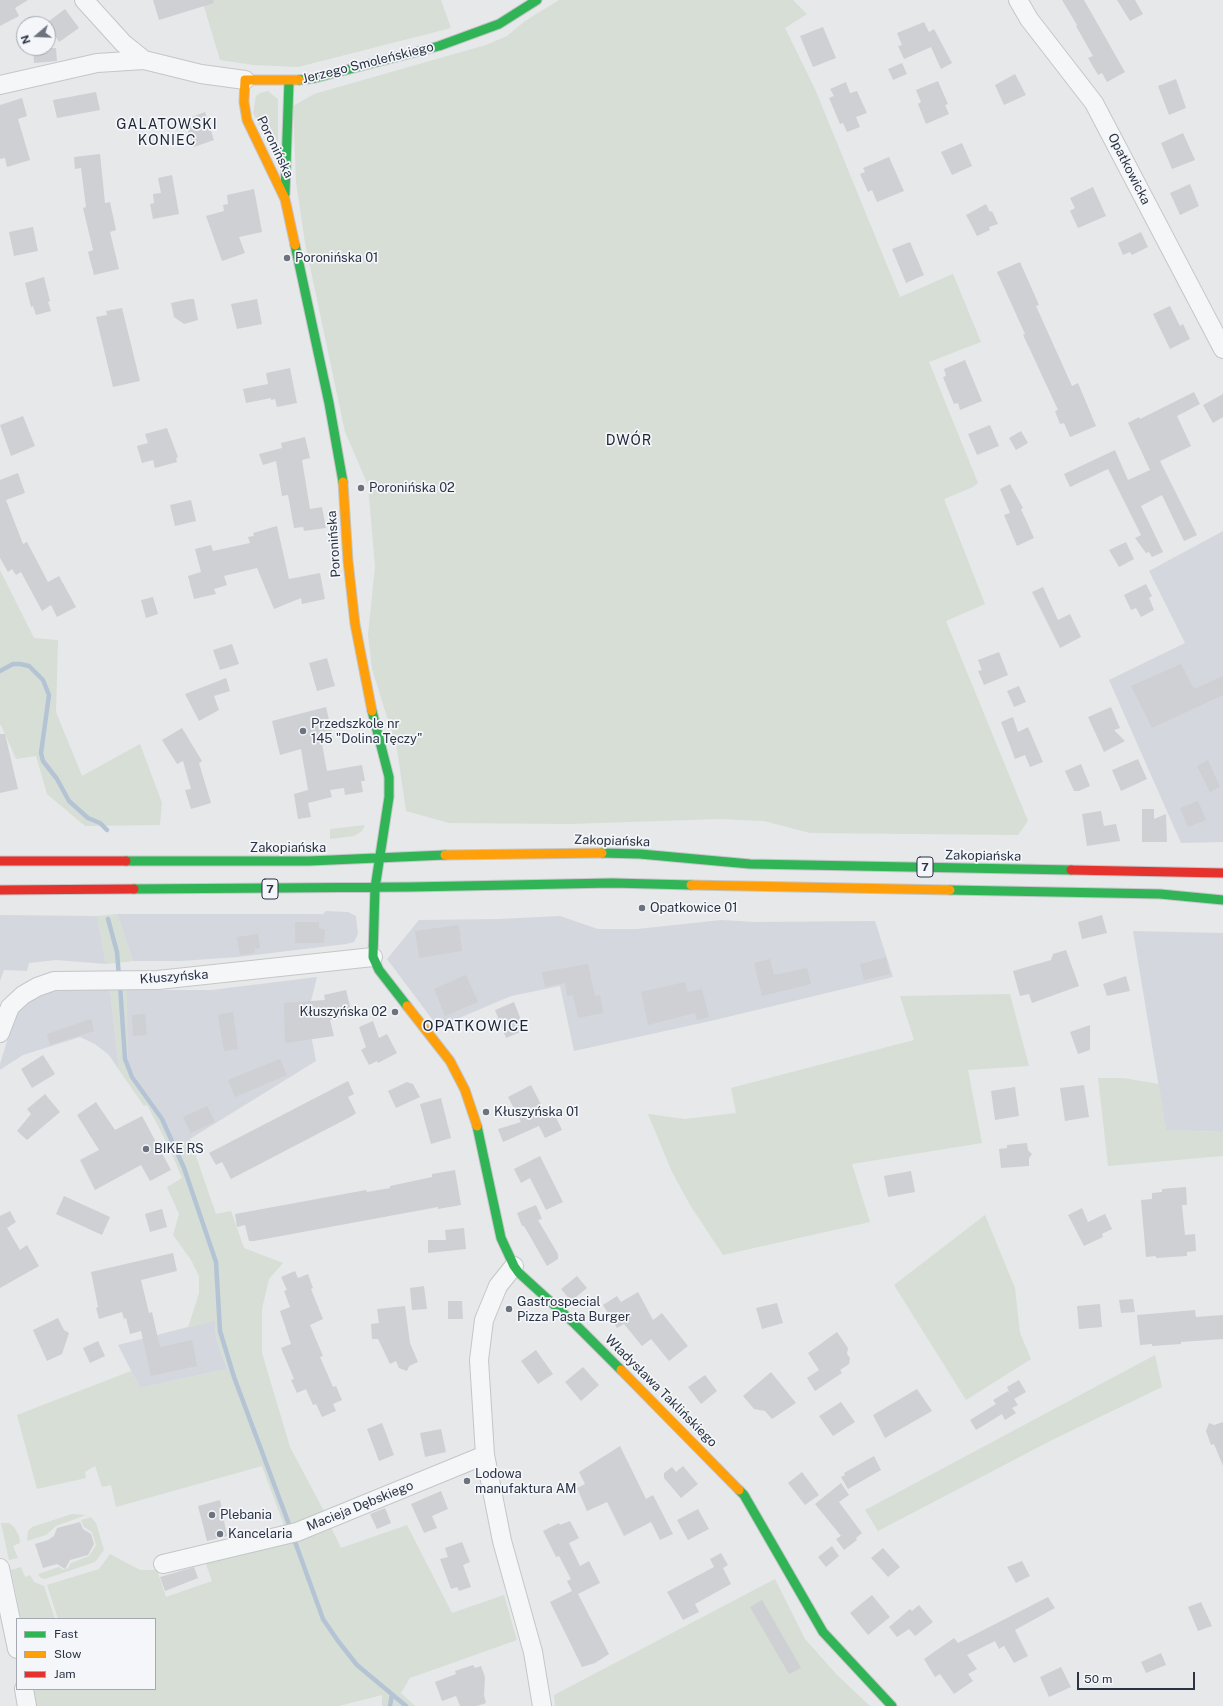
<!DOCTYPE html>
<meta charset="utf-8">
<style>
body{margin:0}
#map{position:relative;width:1223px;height:1706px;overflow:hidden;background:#e6e8ea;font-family:"Public Sans",sans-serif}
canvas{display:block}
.legend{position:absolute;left:16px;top:1618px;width:140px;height:72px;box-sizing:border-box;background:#f4f6f9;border:1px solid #a4a8b1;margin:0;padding:5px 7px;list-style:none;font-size:12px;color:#2b3445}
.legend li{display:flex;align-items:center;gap:8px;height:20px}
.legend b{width:20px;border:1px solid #a4a8b1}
.north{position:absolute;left:16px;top:16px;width:40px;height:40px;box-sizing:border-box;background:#f4f6f9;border:1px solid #a4a8b1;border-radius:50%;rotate:251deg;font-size:11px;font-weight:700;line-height:16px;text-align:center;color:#2b3445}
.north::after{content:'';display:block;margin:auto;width:14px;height:18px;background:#6c737f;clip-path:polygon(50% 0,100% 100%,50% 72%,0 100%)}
.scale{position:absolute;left:1077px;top:1672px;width:118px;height:18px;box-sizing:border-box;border:2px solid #2b3445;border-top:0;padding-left:5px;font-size:12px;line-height:14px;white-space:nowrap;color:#2b3445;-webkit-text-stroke:3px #f4f6f9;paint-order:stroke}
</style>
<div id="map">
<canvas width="1223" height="1706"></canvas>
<ul class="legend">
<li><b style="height:5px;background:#30b455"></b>Fast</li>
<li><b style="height:5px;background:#ff9f0a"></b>Slow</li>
<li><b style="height:5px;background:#e5322d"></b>Jam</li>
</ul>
<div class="north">N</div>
<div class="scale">50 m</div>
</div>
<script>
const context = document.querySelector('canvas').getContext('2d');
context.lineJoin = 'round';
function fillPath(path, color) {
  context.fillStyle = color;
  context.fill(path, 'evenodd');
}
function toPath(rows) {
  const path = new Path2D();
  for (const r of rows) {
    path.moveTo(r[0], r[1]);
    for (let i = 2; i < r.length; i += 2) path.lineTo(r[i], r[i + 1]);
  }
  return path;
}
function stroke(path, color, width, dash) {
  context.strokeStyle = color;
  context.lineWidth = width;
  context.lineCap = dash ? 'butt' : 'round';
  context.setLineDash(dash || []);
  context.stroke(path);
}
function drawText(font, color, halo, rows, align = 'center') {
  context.font = font + ' "Public Sans",sans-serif';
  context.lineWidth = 3.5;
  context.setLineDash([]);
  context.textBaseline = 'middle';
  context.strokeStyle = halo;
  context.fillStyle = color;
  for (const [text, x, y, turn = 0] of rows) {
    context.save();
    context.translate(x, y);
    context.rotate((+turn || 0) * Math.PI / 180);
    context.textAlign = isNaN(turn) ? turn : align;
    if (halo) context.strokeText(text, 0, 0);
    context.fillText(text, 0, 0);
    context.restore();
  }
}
fillPath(toPath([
 [1223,531,1223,842,1181,843,1109,680,1185,643,1149,571],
 [326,911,348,912,356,916,358,934,354,942,346,944,238,957,181,961,133,961,117,914,323,914],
 [0,915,97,916,106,964,56,960,29,963,27,971,4,970,0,981],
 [560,916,598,929,637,929,721,920,755,922,875,921,893,977,715,1020,574,1051,560,986,511,996,438,1027,387,959,419,920,499,919],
 [1133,931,1223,933,1223,1132,1166,1130],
 [317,977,310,1005,309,1025,316,1061,177,1147,163,1117,147,1097,127,1065,127,990,211,990],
 [55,990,110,990,119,1070,109,1055,95,1044,80,1037,23,1055,0,1070,0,1064,12,1025,19,1011,30,1000],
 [215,1320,216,1338,227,1369,140,1388,118,1345]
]), '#d4d7dd');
fillPath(toPath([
 [202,0,441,0,451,28,298,67,253,65,220,60],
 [559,0,793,0,807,14,785,28,815,89,900,297,953,274,981,342,929,362,978,483,973,487,944,499,985,604,946,621,1028,821,1018,835,810,833,764,821,719,819,569,824,449,823,406,811,397,749,372,669,368,635,375,566,368,485,345,432,305,243,296,182,293,106,314,94,486,45,507,36,525,21],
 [268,91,278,99,278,158,253,113,256,96,260,93],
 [0,570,34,638,58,640,56,712,82,776,140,744,162,803,160,825,85,826,47,794,36,756,16,759,1,725,0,725],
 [365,825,362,831,354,836,330,839,330,829],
 [117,914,133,961,106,964,97,916],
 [110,990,127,990,128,1065,163,1117,177,1147,190,1139,216,1214,231,1211,244,1248,283,1263,269,1279,262,1309,262,1353,290,1447,326,1515,285,1528,262,1466,116,1507,111,1485,102,1487,95,1466,85,1472,86,1478,37,1489,17,1415,131,1371,140,1388,227,1369,216,1338,215,1321,188,1328,199,1293,199,1276,191,1260,173,1235,179,1214,167,1187,182,1178,168,1145,147,1105,144,1106,119,1070],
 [1010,994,1029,1066,968,1070,982,1143,852,1164,870,1222,723,1255,690,1205,672,1172,648,1114,685,1119,736,1113,731,1088,914,1040,900,996],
 [1098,1078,1123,1078,1159,1084,1166,1130,1223,1132,1223,1156,1108,1166],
 [985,1215,1015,1288,1020,1333,1031,1359,966,1400,894,1285],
 [1155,1355,1162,1387,1052,1440,878,1531,865,1510],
 [72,1514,86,1515,56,1526,46,1535,27,1541,28,1531,32,1527],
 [91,1517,96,1523,104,1550,95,1562,45,1579,41,1578,38,1574,59,1567,63,1570,68,1568,71,1563,89,1556,96,1545,92,1532,84,1527,81,1520],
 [1,1523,9,1523,14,1527,19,1536,20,1543,13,1546,18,1558,9,1560],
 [330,1525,341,1548,407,1525,452,1613,504,1595,517,1640,410,1678,401,1693,415,1706,382,1706,382,1695,339,1706,36,1706,33,1689,155,1689,155,1619,58,1619,47,1585,99,1569,110,1554,140,1570,157,1570,166,1597,212,1581,204,1559],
 [21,1567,25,1577,30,1575,34,1582,44,1586,55,1619,21,1619,11,1570],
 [775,1579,805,1639,837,1675,870,1706,555,1706,554,1695]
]), '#d6ded6');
stroke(toPath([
 [0,671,13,664,20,664,29,666,43,680,49,695,41,753,43,761,57,779,69,801,88,818,100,823,107,830],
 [108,919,117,952,119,977],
 [120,985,125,1059,132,1077,162,1119,184,1168,216,1262,220,1331,234,1377,290,1527],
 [294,1539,323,1619,338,1641,357,1665,406,1706],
 [390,1706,392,1694]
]), '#b4c4d5', 4.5);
fillPath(toPath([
 [0,0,28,0,15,8,19,16,0,26],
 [153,0,213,0,214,3,159,20],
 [1062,0,1084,0,1125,72,1107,82,1102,73,1098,75,1088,58,1093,56,1076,26,1077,25],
 [1117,0,1135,0,1143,14,1130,21],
 [65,9,79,28,59,42,52,31,55,29,49,21],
 [924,22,929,32,934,29,952,63,941,69,931,47,904,59,898,46,902,45,897,33],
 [823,27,836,58,813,67,800,36],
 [33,48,56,48,57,61,34,63],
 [902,63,907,74,893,80,888,69],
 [1015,74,1026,95,1004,105,995,85],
 [1176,79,1186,108,1169,115,1158,86],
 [938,81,948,104,945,105,949,114,926,124,918,104,921,102,916,90],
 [846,82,850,93,857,91,867,113,856,117,860,127,847,132,843,123,840,124,829,98,834,96,830,89],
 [96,92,100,110,57,118,53,100],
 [22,98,27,116,18,119,30,160,7,167,5,158,0,159,0,105],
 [205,112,214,140,194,147,184,120],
 [1183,133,1195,160,1172,169,1161,143],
 [962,143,972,166,952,175,941,152],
 [100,154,105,203,110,202,116,230,110,232,119,269,94,275,88,252,93,250,83,208,86,207,81,168,75,169,74,157],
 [889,157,904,191,877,202,872,190,868,192,860,174,865,172,863,168],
 [172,175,179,214,153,219,150,204,154,203,153,194,161,193,158,178],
 [1190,184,1199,206,1180,215,1170,193],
 [1093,187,1106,216,1078,228,1070,211,1075,208,1070,198],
 [254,189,262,232,239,237,245,253,222,261,206,216,224,211,223,205,228,204,227,195],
 [986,204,990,212,992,211,998,224,989,227,990,230,977,236,966,215],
 [33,227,38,251,14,256,9,232],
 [1141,232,1148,247,1132,255,1130,252,1123,255,1118,243],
 [910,242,924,275,906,283,892,249],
 [1020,262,1039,305,1036,306,1072,386,1078,383,1096,426,1070,437,1064,423,1060,424,1055,411,1058,410,1032,354,1023,335,1025,334,997,272],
 [44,277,50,301,48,302,51,311,36,315,33,306,31,307,25,283],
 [190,299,194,299,198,320,184,324,174,317,171,303],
 [257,299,262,324,237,329,231,304],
 [1170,306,1180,326,1183,324,1190,339,1170,349,1153,314],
 [122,308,140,381,113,387,96,317,107,315,106,311],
 [965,360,982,401,960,410,958,403,954,404,949,392,943,377,946,376,944,369],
 [290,368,297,403,277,407,275,399,271,400,271,398,246,403,243,389,268,384,266,373],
 [1194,392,1200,404,1177,416,1191,446,1160,461,1197,535,1184,541,1162,495,1141,506,1163,552,1152,557,1149,552,1146,553,1135,538,1141,535,1108,469,1070,487,1064,474,1115,450,1128,480,1150,470,1128,423,1139,417,1140,419],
 [1223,394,1223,417,1213,423,1203,405],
 [23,416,35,446,11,456,0,425],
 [990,425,999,446,977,455,968,434],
 [167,428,178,457,176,458,177,462,155,468,153,460,142,463,137,446,148,443,145,434],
 [1021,431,1028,443,1016,450,1009,438],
 [305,437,310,458,302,460,310,509,322,507,326,528,304,531,303,527,294,528,288,495,282,496,276,461,263,465,259,454,282,448,281,443],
 [18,473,25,493,6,500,23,544,27,542,48,582,59,576,76,607,57,617,51,605,42,611,21,572,16,575,12,569,8,572,0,558,0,480],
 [1010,484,1023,508,1021,509,1034,538,1017,546,1004,515,1010,513,1000,489],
 [191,500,196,521,175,526,170,505],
 [277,526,289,579,320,573,325,599,302,604,301,598,274,609,257,568,224,576,227,585,214,589,216,594,194,599,188,576,201,572,195,549,211,545,213,551,250,543,248,537,254,536,253,533],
 [1126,542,1134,559,1119,567,1109,550],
 [1146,584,1152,596,1149,598,1154,610,1141,617,1136,608,1131,610,1124,595],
 [1043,587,1058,620,1070,614,1081,637,1060,648,1032,592],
 [153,597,158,614,146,618,141,600],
 [232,644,239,664,220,670,213,650],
 [999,652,1008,675,984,685,978,671,982,670,978,660],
 [327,658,335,686,317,691,309,663],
 [1181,664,1194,689,1223,676,1223,695,1152,728,1131,686],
 [226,678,230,691,214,696,219,710,199,721,185,694],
 [1019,686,1026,702,1014,707,1007,691],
 [326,707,334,741,322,744,327,771,362,765,365,781,361,781,363,792,345,795,344,788,330,790,332,797,308,803,311,817,298,819,294,794,308,790,301,749,280,755,272,721],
 [1111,707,1120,728,1114,730,1125,741,1104,752,1088,717],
 [1013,717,1018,732,1028,727,1043,762,1030,767,1025,755,1015,759,1001,722],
 [182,728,202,761,199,763,211,803,191,809,185,790,191,789,183,761,177,764,162,740],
 [0,734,5,734,18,789,0,793],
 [1138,759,1147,779,1121,791,1112,770],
 [1208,760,1220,787,1210,792,1197,766],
 [1081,764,1090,786,1079,791,1074,791,1065,771],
 [1198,801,1206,820,1188,827,1180,808],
 [1142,809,1154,809,1154,819,1166,814,1167,842,1142,842],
 [1101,811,1104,826,1116,824,1120,841,1087,846,1082,814],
 [1102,915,1107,933,1082,939,1078,922],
 [295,922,319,922,319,928,325,930,324,943,295,943],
 [459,925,462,951,419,958,415,931],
 [258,934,260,948,254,949,255,953,240,955,237,937],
 [1066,950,1079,986,1032,1003,1029,994,1020,996,1013,971,1051,960,1053,954],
 [886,957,890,974,864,980,860,964],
 [770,959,774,975,807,968,811,984,762,996,754,963],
 [588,964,595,996,600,995,603,1013,578,1018,573,995,567,996,565,983,545,987,542,972],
 [466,975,478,1002,445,1016,434,989],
 [1126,976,1130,991,1107,996,1103,984],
 [685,982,688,992,702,989,709,1017,697,1020,695,1013,648,1025,641,992],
 [346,990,352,1014,330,1020,334,1036,285,1043,284,1003,325,1000,324,995],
 [514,1002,525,1030,506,1038,495,1010],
 [233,1012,238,1049,224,1051,218,1015],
 [145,1014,147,1035,133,1036,132,1015],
 [91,1019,94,1031,50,1045,47,1034],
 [373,1021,379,1038,387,1034,397,1053,378,1063,377,1061,369,1065,361,1050,366,1047,359,1027],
 [1090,1025,1090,1050,1078,1054,1070,1032],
 [43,1055,55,1074,32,1088,21,1069],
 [280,1059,287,1075,235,1097,228,1080],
 [348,1081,354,1094,348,1097,356,1113,352,1116,231,1179,222,1162,216,1165,209,1153],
 [407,1082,413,1084,420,1097,396,1108,388,1091],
 [531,1085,545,1112,552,1109,562,1130,545,1138,539,1126,503,1142,498,1129,521,1122,508,1097],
 [1084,1085,1089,1117,1065,1121,1060,1088],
 [1015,1087,1019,1116,995,1120,991,1091],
 [45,1094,60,1112,27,1140,17,1131,31,1114,27,1109],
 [441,1098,451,1138,431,1144,420,1104],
 [96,1102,115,1130,142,1116,171,1170,150,1181,141,1165,95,1190,80,1160,99,1150,77,1115],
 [207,1106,215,1122,191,1133,183,1117],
 [1027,1143,1028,1150,1032,1154,1029,1158,1029,1166,1001,1168,999,1149,1007,1148,1007,1145],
 [540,1156,563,1202,546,1210,530,1178,521,1183,514,1169],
 [455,1170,461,1205,438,1209,438,1207,254,1241,249,1241,245,1225,237,1227,235,1214,366,1190,367,1192,390,1188,390,1186,432,1177,432,1174],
 [911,1171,915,1192,888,1197,884,1176],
 [1186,1187,1187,1205,1182,1205,1185,1235,1195,1234,1196,1251,1187,1252,1187,1256,1156,1258,1156,1256,1146,1257,1141,1200,1152,1199,1152,1193,1162,1192,1162,1189],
 [64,1196,110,1217,102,1235,56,1214],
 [536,1205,542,1219,538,1220,558,1254,558,1259,547,1266,524,1226,522,1226,517,1213],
 [1082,1208,1088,1222,1105,1214,1112,1229,1102,1234,1103,1237,1084,1246,1068,1215],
 [162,1209,167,1227,150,1232,145,1214],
 [10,1211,16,1222,7,1228,20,1250,27,1245,39,1266,0,1288,0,1216],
 [464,1228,466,1249,428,1253,428,1240,446,1240,445,1230],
 [173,1253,177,1271,141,1280,149,1313,152,1312,160,1347,192,1340,197,1366,151,1376,141,1331,130,1334,126,1318,124,1319,122,1312,99,1319,96,1308,98,1307,91,1272],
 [295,1271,298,1278,308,1274,313,1288,311,1289,323,1319,310,1325,323,1356,320,1357,327,1373,333,1387,336,1386,342,1400,333,1404,336,1411,322,1417,316,1404,313,1405,306,1389,297,1393,291,1380,294,1379,281,1348,291,1344,280,1311,290,1307,284,1291,287,1290,281,1277],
 [577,1276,587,1288,571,1301,561,1289],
 [424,1286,427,1309,412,1310,410,1288],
 [638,1292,653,1320,662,1313,688,1346,669,1361,651,1339,642,1346,624,1324,617,1328,603,1305,617,1296,621,1302],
 [1133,1299,1135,1312,1121,1313,1119,1300],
 [448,1301,462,1301,463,1319,448,1319],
 [777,1303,783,1323,762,1329,756,1308],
 [1100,1304,1102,1327,1079,1329,1077,1306],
 [405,1306,410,1343,418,1362,409,1366,407,1371,399,1368,396,1361,390,1364,378,1339,372,1339,371,1324,379,1323,377,1309],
 [1195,1310,1196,1317,1223,1315,1223,1339,1181,1342,1181,1344,1152,1346,1152,1344,1140,1345,1137,1315],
 [58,1318,64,1330,69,1333,62,1354,47,1361,33,1330],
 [837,1332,848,1348,847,1354,850,1358,849,1364,840,1370,842,1373,815,1391,807,1378,819,1370,808,1353],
 [98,1341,105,1356,90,1363,83,1348],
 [536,1350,553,1374,538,1384,521,1361],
 [583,1367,599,1385,581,1401,565,1382],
 [771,1372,796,1403,772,1419,765,1411,754,1409,743,1396],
 [705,1375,717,1391,701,1404,688,1387],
 [1019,1380,1026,1392,1014,1399,1018,1405,1012,1408,1016,1413,1005,1420,1002,1414,976,1430,970,1420,996,1404,993,1400,1008,1391,1010,1394,1007,1387],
 [917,1389,932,1411,885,1438,873,1415],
 [841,1402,855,1422,833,1436,819,1416],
 [1223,1422,1223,1466,1214,1444,1211,1445,1206,1431,1209,1423,1214,1425],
 [382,1423,394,1455,379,1461,367,1429],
 [441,1429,446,1452,425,1457,420,1433],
 [620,1446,646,1499,653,1495,673,1534,660,1540,651,1522,624,1536,607,1502,587,1511,577,1488,585,1484,579,1472],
 [874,1456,881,1470,848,1489,841,1477,845,1475,844,1473],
 [683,1466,698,1484,681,1498,664,1478,664,1473,672,1467,676,1472],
 [802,1472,819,1495,805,1505,788,1483],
 [841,1483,849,1495,839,1502,862,1533,856,1538,857,1540,844,1550,836,1539,841,1536,815,1504],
 [441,1491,448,1509,432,1516,437,1528,424,1533,411,1504],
 [220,1500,227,1536,207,1541,198,1506],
 [385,1508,391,1523,377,1529,370,1514],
 [698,1509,709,1529,688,1540,677,1520],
 [570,1521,579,1538,569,1543,580,1566,589,1561,600,1583,578,1594,609,1654,595,1663,582,1667,550,1602,572,1591,567,1581,571,1579,559,1556,556,1557,543,1531,559,1523,560,1525],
 [80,1522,83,1529,91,1534,94,1544,88,1555,70,1560,65,1569,57,1564,43,1568,35,1544,48,1540,54,1536,57,1528],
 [462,1542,470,1562,463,1565,471,1587,459,1591,457,1587,451,1589,440,1559,448,1557,445,1548],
 [832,1546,839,1556,826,1567,818,1557],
 [883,1548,900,1567,888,1577,871,1558],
 [721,1553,728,1565,723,1568,731,1584,695,1604,699,1612,683,1620,667,1592,714,1567,710,1559],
 [1022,1561,1030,1576,1016,1583,1007,1567],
 [194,1567,198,1578,165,1591,160,1577],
 [872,1595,890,1617,868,1635,850,1613],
 [1048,1597,1055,1608,1015,1630,1028,1656,1014,1663,1004,1646,999,1649,995,1641,967,1655,977,1669,968,1674,973,1681,954,1694,940,1674,935,1677,924,1659,954,1638,958,1643],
 [762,1600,801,1668,789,1674,750,1607],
 [1201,1602,1212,1626,1198,1631,1188,1607],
 [919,1605,933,1622,915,1636,909,1629,897,1637,889,1627,910,1609,912,1611],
 [1161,1653,1166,1665,1146,1673,1141,1662],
 [473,1665,475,1668,481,1666,485,1677,484,1695,486,1703,477,1706,460,1706,456,1696,442,1701,435,1682,456,1674,455,1671],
 [1061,1667,1071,1687,1049,1697,1040,1677]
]), '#ced0d3');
const street = toPath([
 [84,0,123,43,144,60],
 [1018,0,1029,19,1094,103,1223,349],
 [0,85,97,63,144,60,201,74,245,80],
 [0,1033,10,1007,23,995,37,987,54,981,158,980,373,957],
 [514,1266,498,1286,484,1320,479,1360,485,1455,502,1541,533,1652,542,1706],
 [163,1564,297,1532,485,1455],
 [0,1568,17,1649],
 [24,1689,27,1706]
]);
const fast = toPath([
 [299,80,315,78,439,46,499,24,537,0],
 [285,194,289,81],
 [295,245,329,403,343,482],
 [372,711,389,777,389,797,375,888,373,957,379,970,407,1006],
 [602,853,640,854,750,864,1071,870],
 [126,861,309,861,445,855],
 [134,889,410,887,612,883,691,885],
 [950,890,1160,894,1223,900],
 [477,1126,501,1238,514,1266,519,1273,575,1324,621,1370],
 [739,1490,744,1495,823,1632,892,1706]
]);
const slow = toPath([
 [295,245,285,199,247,120,244,102,245,80,299,80],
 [343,482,348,561,355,624,372,711],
 [445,855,602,853],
 [691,885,950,890],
 [407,1006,450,1061,465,1090,477,1126],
 [621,1370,739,1490]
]);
const jam = toPath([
 [0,861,126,861],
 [1071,870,1223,873],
 [0,890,134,889]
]);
stroke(street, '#c4c6c8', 20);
stroke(fast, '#c4c6c8', 11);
stroke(slow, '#c4c6c8', 11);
stroke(jam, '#c4c6c8', 11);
stroke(street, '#f5f6f7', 18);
stroke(fast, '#30b455', 9);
stroke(slow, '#ff9f0a', 9);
stroke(jam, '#e5322d', 9);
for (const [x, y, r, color] of [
 [287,258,4,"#6c737f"],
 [361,488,4,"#6c737f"],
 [303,731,4,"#6c737f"],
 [642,908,4,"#6c737f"],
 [395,1012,4,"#6c737f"],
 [486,1112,4,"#6c737f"],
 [146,1149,4,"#6c737f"],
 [509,1309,4,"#6c737f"],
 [467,1481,4,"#6c737f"],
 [212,1515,4,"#6c737f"],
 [220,1534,4,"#6c737f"]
]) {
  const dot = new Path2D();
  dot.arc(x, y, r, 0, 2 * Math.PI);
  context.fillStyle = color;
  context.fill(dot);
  stroke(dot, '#f4f6f9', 1.5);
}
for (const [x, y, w] of [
 [925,867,16],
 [270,889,16]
]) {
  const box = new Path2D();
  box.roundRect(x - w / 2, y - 10, w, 20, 3);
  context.fillStyle = '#f4f6f9';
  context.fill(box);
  stroke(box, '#2b3445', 1);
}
drawText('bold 12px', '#2b3445', null, [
 ["7",925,867],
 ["7",270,889]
]);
drawText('13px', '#2b3445', '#f4f6f9', [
 ["Jerzego Smoleńskiego",368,63,-14],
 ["Poronińska",275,147,64],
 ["Opatkowicka",1129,169,63],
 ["Poronińska",334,544,-94],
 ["Zakopiańska",612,841,2],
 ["Zakopiańska",288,848],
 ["Zakopiańska",983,856,1],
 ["Kłuszyńska",174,977,-4],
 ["Władysława Taklińskiego",661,1391,45],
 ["Macieja Dębskiego",360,1506,-22]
]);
drawText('13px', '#2b3445', '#f4f6f9', [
 ["Poronińska 01",295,258],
 ["Poronińska 02",369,488],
 ["Przedszkole nr",311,724],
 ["145 \"Dolina Tęczy\"",311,739],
 ["Opatkowice 01",650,908],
 ["Kłuszyńska 02",387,1012,"right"],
 ["Kłuszyńska 01",494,1112],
 ["BIKE RS",154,1149],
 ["Gastrospecial",517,1302],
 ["Pizza Pasta Burger",517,1317],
 ["Lodowa",475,1474],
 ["manufaktura AM",475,1489],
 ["Plebania",220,1515],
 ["Kancelaria",228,1534]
], 'left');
context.letterSpacing = '1px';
drawText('14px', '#1d2536', '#f4f6f9', [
 ["GALATOWSKI",167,125],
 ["KONIEC",167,141],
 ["DWÓR",629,441]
]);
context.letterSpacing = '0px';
context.letterSpacing = '1px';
drawText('15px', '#1d2536', '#f4f6f9', [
 ["OPATKOWICE",476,1026]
]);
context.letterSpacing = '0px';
</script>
